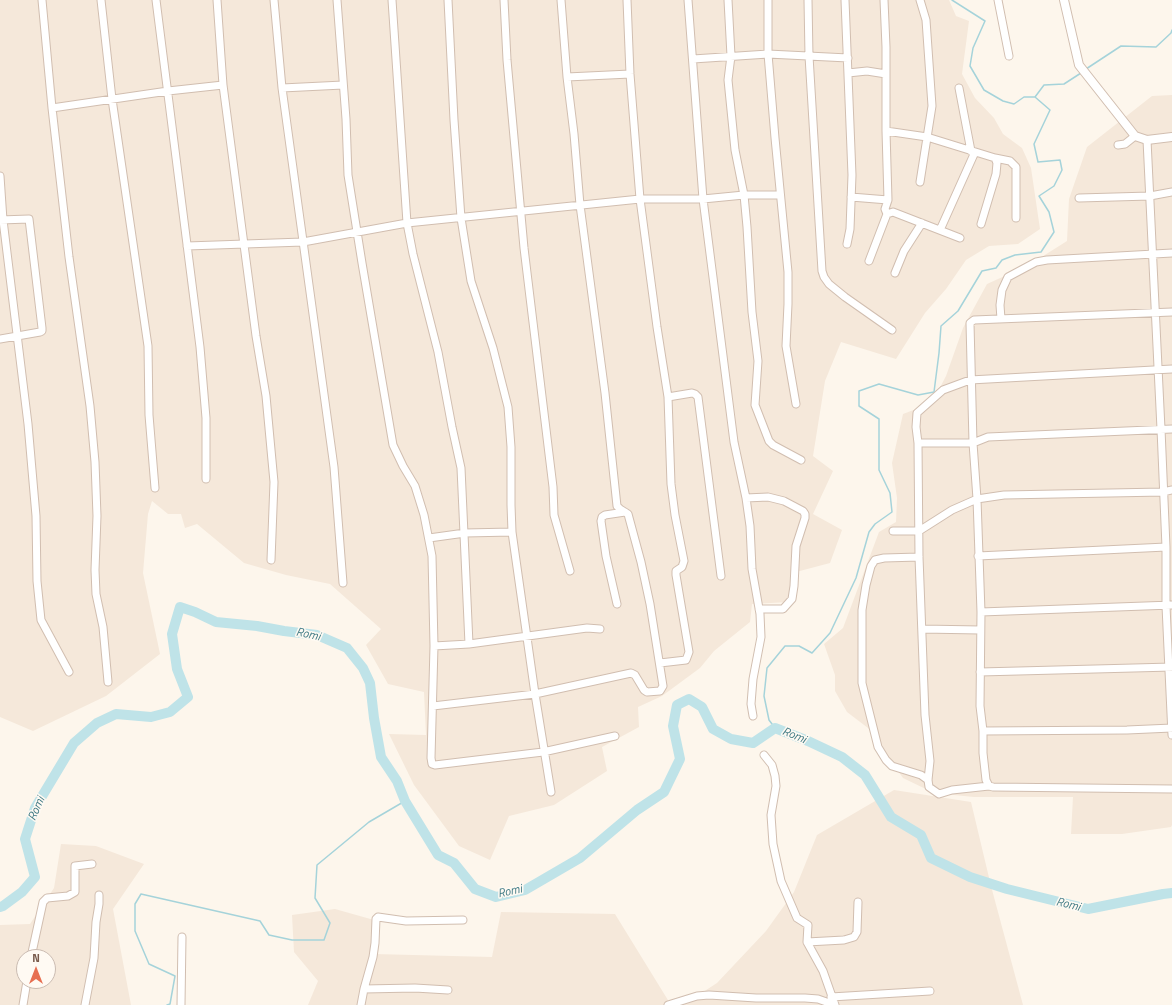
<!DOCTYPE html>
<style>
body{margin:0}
#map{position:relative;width:1172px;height:1005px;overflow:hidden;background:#fdf6ec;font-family:"Titillium Web",sans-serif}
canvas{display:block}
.north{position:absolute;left:16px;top:949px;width:40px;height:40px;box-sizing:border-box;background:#fffaf3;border:1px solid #cabbb1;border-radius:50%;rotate:0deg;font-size:11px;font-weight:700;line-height:16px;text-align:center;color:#7a5c4d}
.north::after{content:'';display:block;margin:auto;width:14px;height:18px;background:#e76f51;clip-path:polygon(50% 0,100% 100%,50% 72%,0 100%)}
</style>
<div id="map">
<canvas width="1172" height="1005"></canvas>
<div class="north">N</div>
</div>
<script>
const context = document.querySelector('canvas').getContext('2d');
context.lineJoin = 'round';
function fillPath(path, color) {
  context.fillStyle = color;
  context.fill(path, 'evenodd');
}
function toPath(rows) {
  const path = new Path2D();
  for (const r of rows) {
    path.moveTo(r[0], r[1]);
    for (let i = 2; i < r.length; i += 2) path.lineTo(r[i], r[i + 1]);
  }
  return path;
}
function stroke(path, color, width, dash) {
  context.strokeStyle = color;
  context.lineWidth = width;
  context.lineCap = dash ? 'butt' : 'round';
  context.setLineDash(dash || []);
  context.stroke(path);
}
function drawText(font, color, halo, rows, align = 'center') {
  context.font = font + ' "Titillium Web",sans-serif';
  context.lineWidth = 3;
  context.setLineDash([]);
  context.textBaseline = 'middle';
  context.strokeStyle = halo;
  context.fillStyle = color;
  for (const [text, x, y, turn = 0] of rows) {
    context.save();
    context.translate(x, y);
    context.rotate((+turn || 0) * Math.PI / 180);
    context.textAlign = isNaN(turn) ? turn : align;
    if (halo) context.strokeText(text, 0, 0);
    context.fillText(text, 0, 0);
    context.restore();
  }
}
fillPath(toPath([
 [0,0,949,0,956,16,969,21,962,74,975,98,994,118,1003,134,1022,148,1031,168,1040,229,1018,244,989,246,966,260,946,289,925,313,896,359,841,342,825,381,813,456,833,471,813,514,842,530,830,563,796,572,789,602,752,604,750,622,714,651,700,668,662,696,638,707,639,727,602,747,607,771,554,805,509,816,490,860,459,846,414,785,389,734,426,735,424,692,388,684,366,645,381,629,330,584,286,575,244,563,197,524,185,528,181,514,168,514,152,501,148,514,143,573,160,654,106,696,33,731,0,717],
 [1172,95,1172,825,1171,827,1122,834,1071,834,1073,797,974,797,934,793,903,778,868,728,847,712,835,691,835,675,824,644,843,628,879,532,896,522,897,498,892,463,903,414,932,403,946,376,963,328,987,284,1029,265,1067,241,1069,199,1087,147,1152,96],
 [894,790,971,802,991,886,1023,1005,683,1005,717,983,766,931,794,892,817,835],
 [61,844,96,846,144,864,113,909,131,1005,0,1005,0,925,30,924,54,888],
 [24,957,48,957,48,981,24,981],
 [335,909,374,920,374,954,492,957,501,912,615,914,671,1005,308,1005,318,981,294,952,292,915]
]), '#f5e8da');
stroke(toPath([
 [1086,69,1121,46,1156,47,1171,33,1172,30],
 [1035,97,1044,85,1064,84,1081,73],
 [775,728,769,720,764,696,767,668,785,646,799,646,812,653,830,633,856,578,869,532,875,524,892,512,890,493,879,470,879,419,859,406,859,391,879,384,918,395,934,392,939,353,941,326,958,311,982,271,996,268,1002,260,1015,255,1041,252,1054,232,1049,212,1039,196,1054,186,1062,170,1060,160,1038,162,1034,144,1050,110,1035,97,1024,97,1014,104,1003,101,984,90,970,66,973,48,985,21,952,0],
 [167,1005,170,1004,175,976,149,964,135,931,135,904,141,894,260,921,269,935,292,940,324,940,330,923,315,898,317,865,369,822,405,801]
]), '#a5d3da', 1.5);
stroke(toPath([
 [0,907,3,906,22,892,35,877,25,839,35,808,74,743,97,723,116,714,151,717,170,712,188,697,177,669,172,634,180,607,195,612,216,622,257,626,284,631,317,635,347,648,363,668,370,683,374,718,381,757,397,781,405,801,438,855,454,863,475,889,496,897,525,890,580,858,637,810,664,792,680,759,673,726,677,705,689,699,702,707,713,729,731,739,753,743,775,728,808,741,842,757,865,775,891,817,921,835,931,858,970,877,1007,889,1088,909,1163,894,1172,893]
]), '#bfe3e8', 10);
const minor = toPath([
 [42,0,52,108,69,257,90,406,95,462,97,516,95,570,96,594,103,627,108,682],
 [101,0,112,99,148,346,149,415,155,488],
 [156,0,200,347,206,418,206,479],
 [217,0,223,85,256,336,266,396,274,482,271,560],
 [274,0,282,88,334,467,343,583],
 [337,0,346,119,348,175,362,263,393,445,403,466,415,486,424,515,432,556,434,646,431,758,432,764,435,765,543,752,615,736],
 [392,0,407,223,413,254,438,352,452,427,461,468,469,644],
 [448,0,454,120,461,218,471,281,493,348,508,407,511,447,511,505,512,532,535,694,551,792],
 [504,0,507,60,524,248,553,487,554,515,570,571],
 [627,0,630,74,640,199,657,327,668,397,671,484,675,515,684,561,682,567,676,571,676,575,689,652,686,660,660,663],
 [688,0,703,199,734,442,746,498,750,526,752,569,760,614,761,637,753,679,751,704,753,716],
 [728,0,731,56,728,80,735,150,744,195,747,227,752,312,758,361,755,405,769,441,773,445,801,460],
 [768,0,768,54,775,138,788,272,788,304,786,346,796,404],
 [808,0,809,56,822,271,824,277,829,284,845,297,892,330],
 [845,0,852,175,850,229,847,244],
 [884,0,886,47,886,131,888,200,885,209,887,214,893,212,960,238],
 [998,0,1009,56],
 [693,59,768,54,848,58],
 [848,73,867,71,886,74],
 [567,77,630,74],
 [282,88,343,85],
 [959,88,971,151],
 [52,108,168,91,223,85],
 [886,131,927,137,995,158,997,163,996,174,981,224],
 [1147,140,1161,429,1166,547,1166,606,1172,735],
 [1118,145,1125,144,1135,136],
 [995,158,1010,161,1016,167,1016,218],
 [0,176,3,220,28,424,36,516,37,581,41,620,69,672],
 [920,182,932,106,926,20,920,0],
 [851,197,888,200],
 [1079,198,1150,196,1172,192],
 [940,230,975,152],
 [187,246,303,242,407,223,640,199,703,199,744,195,780,195],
 [869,261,887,214],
 [895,273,904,251,922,223],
 [1001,319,1000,305,1002,290,1008,277,1036,262,1047,260,1172,253],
 [0,339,40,332,42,331,42,328,29,219,0,220],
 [1172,369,970,380,943,390,917,413,916,427,918,443,919,557,925,715,930,761,928,780,929,787,939,794,952,790,989,786,993,787,1172,789],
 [668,397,692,393,695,394,698,397,721,576],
 [918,443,973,443,988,437,1172,429],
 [746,498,768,497,784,501,803,511,805,514,805,518,796,546,794,586,792,599,783,609,759,609],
 [893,531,919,531,952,510,977,499,1004,495,1163,492,1172,490],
 [429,538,465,533,512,532],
 [978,556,1166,547],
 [919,557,884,558,875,560,871,566,866,585,862,610,862,683,878,747,886,760,892,766,921,775,928,780],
 [617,604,606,556,601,521,602,517,605,515,625,512],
 [981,612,1172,605],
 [922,629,980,630],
 [434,646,469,644,587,628,600,629],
 [980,672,1172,667],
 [433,706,535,694,631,673,635,675,644,690,647,692,660,691,663,686,650,604,641,562,628,514,620,509,617,506,605,393,580,205,574,134,567,77,561,0],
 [983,731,1127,730,1172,728],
 [764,755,772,765,775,776,776,786,771,815,773,844,781,881,797,918,808,925,807,942,823,971,835,1005],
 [989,786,986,780,983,753,983,731,980,706,981,612,977,499,973,443,970,323,974,320,1172,312],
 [807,942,844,940,854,937,857,932,858,902],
 [31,957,43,902,47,898,68,896,75,892,75,866,92,864],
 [364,989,415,988,448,990],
 [831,997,930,991],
 [23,1005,27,981],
 [85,1005,94,958,96,922,99,904,99,895],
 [181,1005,182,937],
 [361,1005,364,989,373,957,375,943,376,919,378,917,406,921,463,920],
 [668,1005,697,996,709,995,756,998,805,998,818,999,835,1005]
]);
const tertiary = toPath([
 [1064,0,1079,65,1135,136,1147,140,1172,137]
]);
stroke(minor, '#d1beb0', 9);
stroke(tertiary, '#d1beb0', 10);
stroke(minor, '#fff', 7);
stroke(tertiary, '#fff', 8);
drawText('italic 12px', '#437c86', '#fffaf3', [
 ["Romi",308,635,12],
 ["Romi",794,736,23],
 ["Romi",37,809,-66],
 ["Romi",510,892,-12],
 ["Romi",1068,905,14]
]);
</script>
